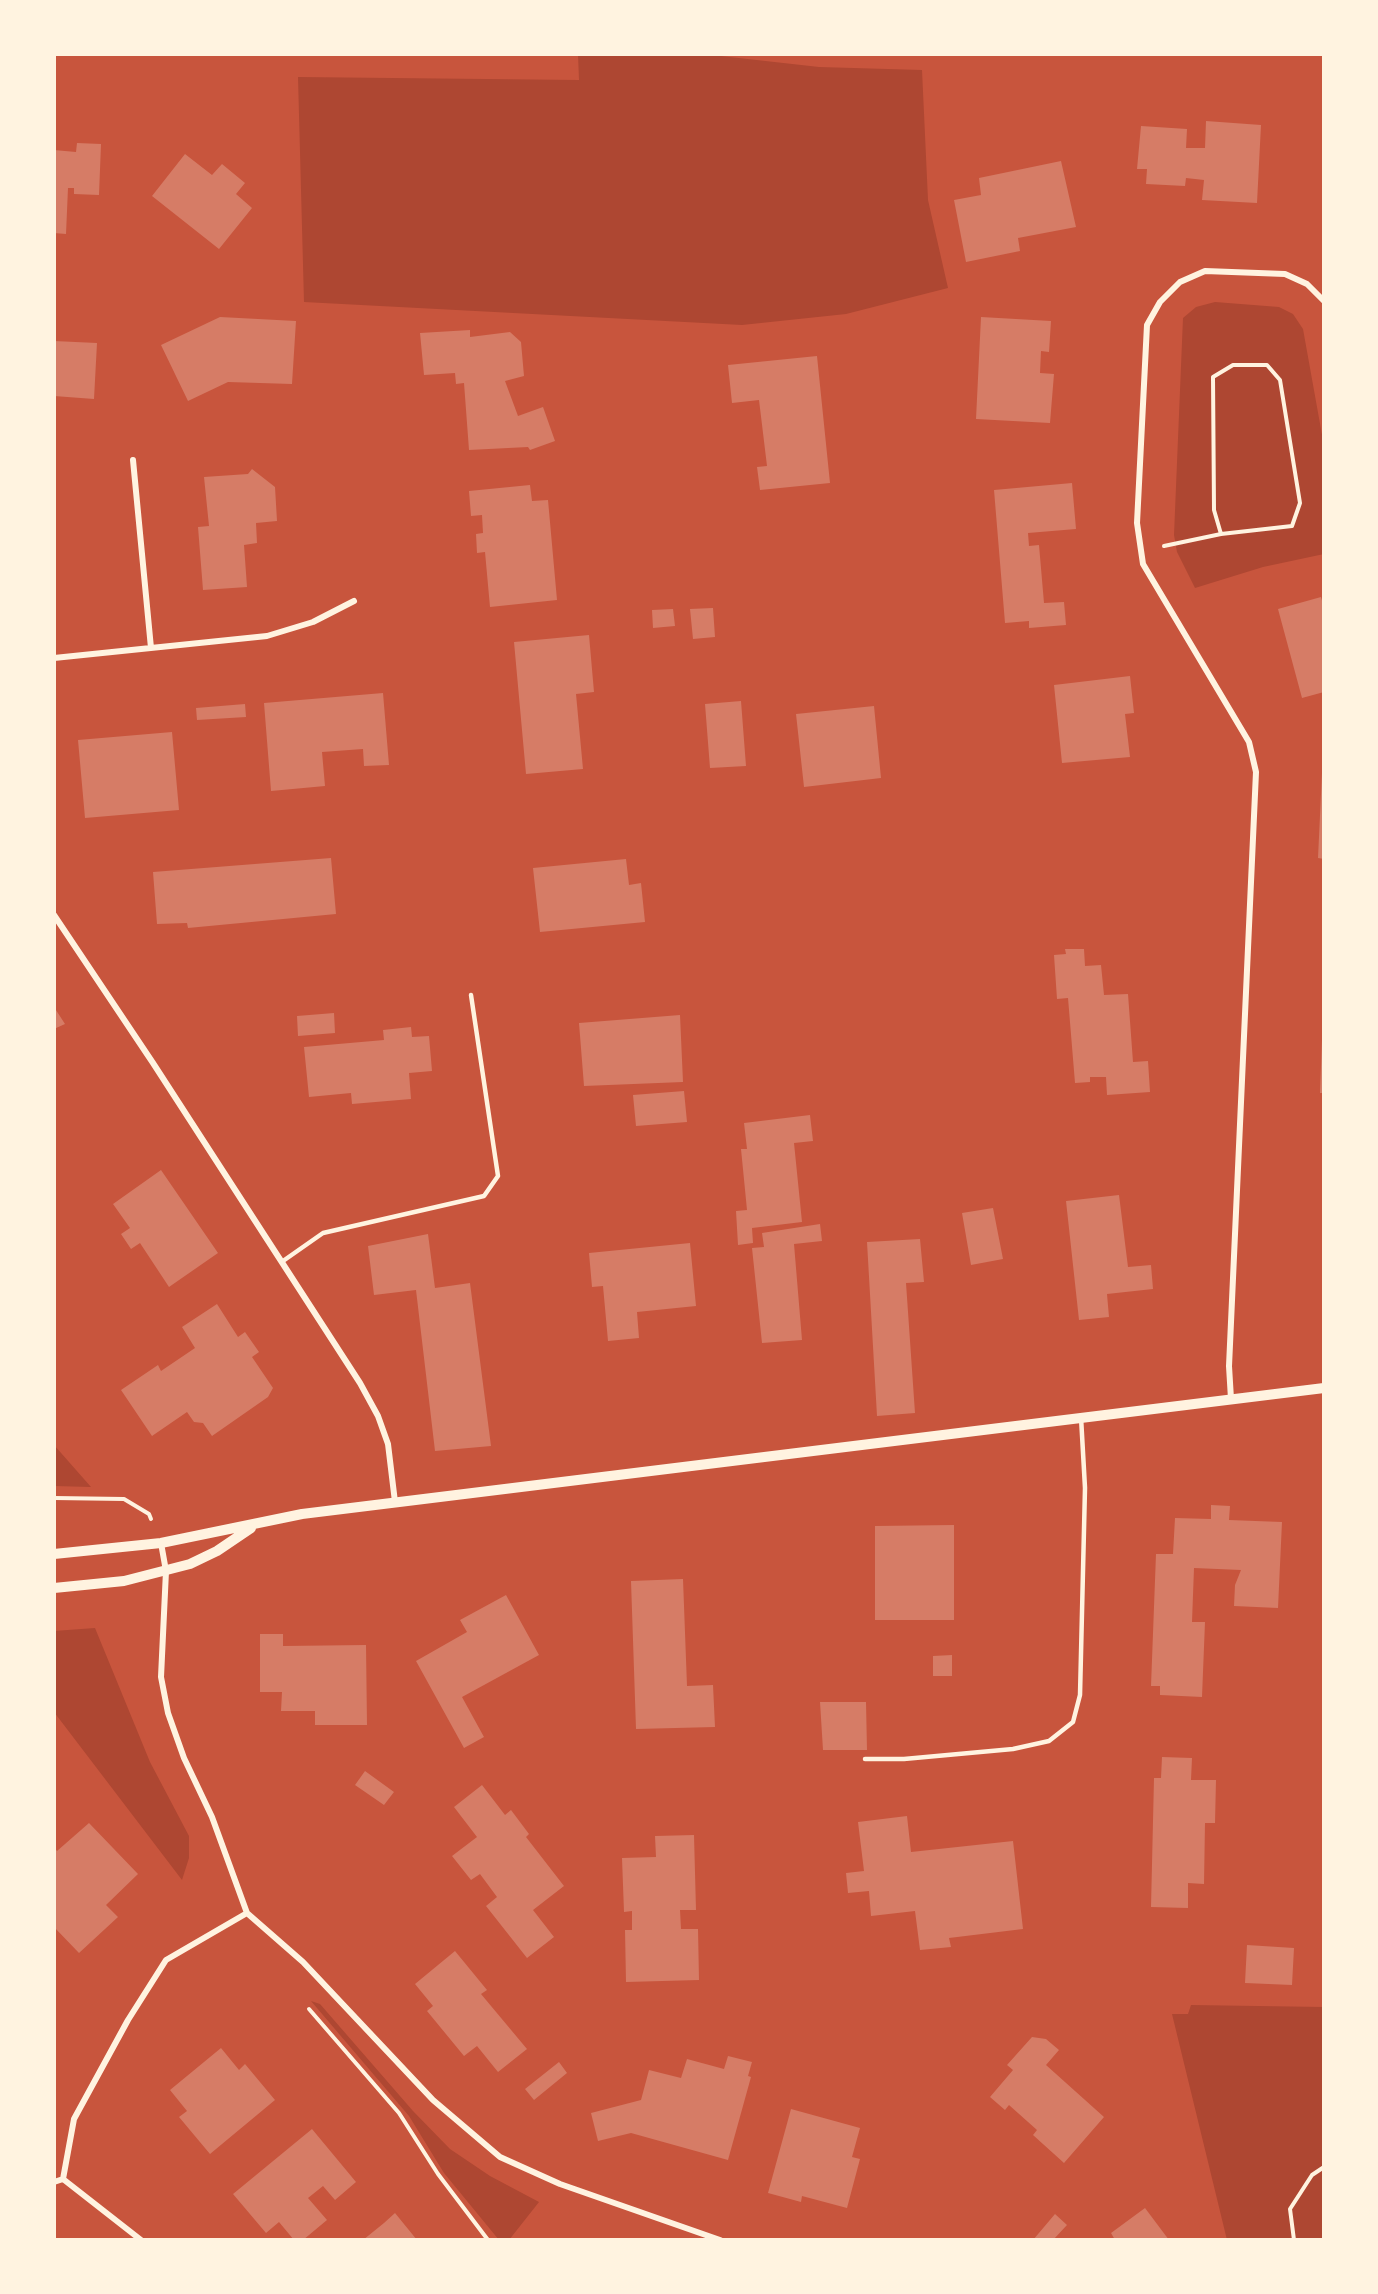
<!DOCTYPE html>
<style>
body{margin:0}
#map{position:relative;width:1378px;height:2294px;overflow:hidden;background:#c8553d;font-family:"Space Grotesk",sans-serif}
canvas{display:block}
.frame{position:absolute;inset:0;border:56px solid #fff3e0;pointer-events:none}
</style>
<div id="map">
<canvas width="1378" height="2294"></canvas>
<div class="frame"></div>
</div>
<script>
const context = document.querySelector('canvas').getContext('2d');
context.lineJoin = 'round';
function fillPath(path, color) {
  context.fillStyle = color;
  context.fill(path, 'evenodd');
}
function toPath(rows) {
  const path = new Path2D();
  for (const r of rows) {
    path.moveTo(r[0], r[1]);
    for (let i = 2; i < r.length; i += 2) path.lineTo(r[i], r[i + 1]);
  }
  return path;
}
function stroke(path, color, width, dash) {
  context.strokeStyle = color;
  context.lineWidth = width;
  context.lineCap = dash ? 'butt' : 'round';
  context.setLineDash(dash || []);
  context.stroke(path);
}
fillPath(toPath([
 [578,54,703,54,819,67,922,70,928,200,948,288,846,314,742,325,304,302,298,77,579,80],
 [1215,302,1279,307,1293,314,1303,329,1324,446,1324,554,1263,567,1195,588,1177,552,1174,535,1183,318,1196,307],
 [54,1445,91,1487,54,1486],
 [95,1628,150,1762,189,1836,189,1858,182,1880,54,1712,54,1631],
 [311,2001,320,2004,413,2111,450,2149,490,2176,539,2202,509,2240,499,2240,444,2173,409,2116],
 [1191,2005,1324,2007,1324,2240,1227,2240,1172,2014,1188,2014]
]), '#ae4732');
fillPath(toPath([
 [1206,121,1261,125,1257,203,1202,200,1204,180,1186,178,1185,186,1146,184,1147,169,1137,169,1141,126,1187,129,1186,148,1205,148],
 [77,143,101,144,99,195,74,194,74,188,68,188,66,234,54,233,54,150,76,152],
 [185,154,212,175,222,164,245,183,236,194,252,208,219,249,152,196],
 [1061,161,1076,227,1018,238,1020,251,966,262,954,200,981,195,979,178],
 [220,317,296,321,292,384,228,382,188,401,161,345],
 [981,317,1051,321,1049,352,1041,351,1040,373,1054,374,1050,423,976,419],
 [470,330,470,337,510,332,521,342,524,376,505,381,518,416,543,407,555,441,530,450,528,447,469,450,464,383,456,384,455,373,424,375,420,333],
 [54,341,97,343,94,399,54,396],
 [817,356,830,483,760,490,757,467,767,466,759,400,732,403,728,365],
 [252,469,275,487,277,521,256,523,257,543,244,545,247,587,203,590,198,527,209,526,204,477,248,474],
 [1072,483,1076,529,1028,533,1029,546,1039,545,1044,603,1064,602,1066,625,1029,628,1029,621,1005,623,994,490],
 [530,485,532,501,548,500,557,600,490,607,485,552,477,553,476,534,483,533,482,515,471,516,469,491],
 [1321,597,1324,608,1324,692,1302,698,1278,609],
 [713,608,715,637,693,639,690,609],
 [673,609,675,626,653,628,652,610],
 [589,635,594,692,576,694,583,769,526,774,514,642],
 [1130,676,1134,713,1125,714,1130,757,1062,763,1054,685],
 [383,693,389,765,364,766,363,749,322,752,325,786,271,791,264,703],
 [741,701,746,766,710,768,705,704],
 [245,704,246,717,197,720,196,708],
 [874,706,881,778,804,787,796,714],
 [172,732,179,810,85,818,78,740],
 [1322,773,1324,773,1324,859,1318,858],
 [331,858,336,914,188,928,187,923,157,924,153,872],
 [626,859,629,885,641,883,645,922,540,932,533,868],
 [1065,949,1084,949,1085,966,1101,965,1104,995,1128,994,1133,1062,1148,1061,1150,1092,1107,1095,1106,1077,1090,1077,1090,1082,1075,1083,1068,998,1057,999,1054,955,1066,954],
 [54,1007,65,1024,54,1029],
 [334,1013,335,1033,298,1036,297,1016],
 [680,1015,683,1082,584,1086,579,1023],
 [411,1027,412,1037,429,1036,432,1071,409,1073,411,1099,352,1104,351,1093,309,1097,304,1047,384,1040,383,1030],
 [1322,1040,1324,1040,1324,1093,1320,1093],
 [684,1091,687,1122,636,1126,633,1095],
 [810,1115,813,1141,794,1143,802,1222,752,1228,753,1243,738,1245,736,1211,747,1210,741,1149,747,1149,744,1123],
 [161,1170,218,1253,169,1287,140,1243,131,1249,121,1234,130,1228,113,1204],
 [1119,1195,1128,1267,1151,1265,1153,1289,1107,1294,1109,1317,1079,1320,1066,1201],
 [993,1208,1003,1259,971,1265,962,1213],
 [820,1224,822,1241,794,1244,802,1340,762,1343,752,1248,764,1247,762,1233],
 [428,1234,435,1288,470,1283,491,1446,435,1451,416,1290,374,1295,368,1246],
 [920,1239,924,1282,906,1283,915,1413,877,1416,867,1242],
 [690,1243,696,1306,637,1312,639,1338,608,1341,603,1286,592,1287,589,1253],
 [217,1304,238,1337,245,1332,259,1352,252,1357,273,1388,268,1397,212,1436,203,1423,194,1422,187,1412,152,1436,121,1390,158,1365,161,1371,195,1348,182,1327],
 [1211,1505,1230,1506,1229,1520,1282,1522,1278,1608,1234,1606,1235,1585,1241,1570,1194,1568,1192,1622,1205,1622,1202,1697,1160,1695,1160,1686,1151,1686,1156,1554,1173,1554,1175,1518,1211,1519],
 [954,1525,954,1620,875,1620,875,1526],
 [683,1579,687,1686,713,1685,715,1727,636,1729,631,1581],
 [506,1595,539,1655,462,1697,484,1737,464,1748,416,1661,467,1632,460,1620],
 [260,1634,283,1634,283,1646,366,1645,367,1725,315,1725,315,1711,281,1711,282,1692,260,1692],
 [952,1655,952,1676,933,1676,933,1656],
 [820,1702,866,1702,867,1750,823,1750],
 [1162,1757,1192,1758,1191,1780,1216,1780,1215,1823,1205,1823,1204,1884,1188,1883,1188,1908,1151,1907,1154,1778,1161,1778],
 [365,1771,394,1792,384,1805,355,1785],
 [482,1785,505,1815,511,1810,529,1834,526,1837,564,1886,533,1910,554,1937,527,1958,486,1906,497,1897,480,1874,471,1880,452,1856,477,1837,454,1807],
 [907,1816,911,1852,1013,1841,1023,1929,949,1938,951,1947,920,1950,915,1911,871,1916,869,1891,848,1893,846,1873,864,1871,858,1822],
 [89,1823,138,1874,106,1905,118,1917,79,1953,54,1927,54,1847,57,1851],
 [694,1835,696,1910,680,1910,681,1929,698,1929,699,1980,626,1982,625,1930,632,1930,632,1911,624,1912,622,1858,656,1857,655,1836],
 [1247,1945,1294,1948,1292,1985,1245,1983],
 [455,1951,487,1990,481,1994,527,2049,498,2072,477,2046,464,2056,427,2011,433,2006,415,1984],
 [1032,2037,1046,2039,1059,2050,1046,2065,1104,2117,1064,2163,1033,2135,1037,2130,1009,2105,1005,2110,990,2097,1013,2070,1007,2065],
 [221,2048,239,2070,245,2064,275,2100,210,2154,179,2117,187,2111,170,2090],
 [728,2056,752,2062,748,2076,751,2077,728,2160,631,2133,598,2141,591,2113,641,2100,649,2070,681,2078,687,2059,724,2069],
 [559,2062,567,2073,534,2100,525,2089],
 [791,2109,860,2128,852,2157,860,2159,847,2208,802,2196,801,2202,768,2193],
 [312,2129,356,2182,335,2200,323,2186,308,2198,327,2220,303,2240,294,2240,279,2222,266,2233,233,2194],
 [1145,2208,1169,2240,1115,2240,1111,2233],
 [395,2213,417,2240,363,2240,384,2223],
 [1055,2214,1067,2225,1053,2240,1033,2240]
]), '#d67c66');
stroke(toPath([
 [1164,546,1221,534,1292,526,1300,503,1280,380,1267,365,1233,365,1213,377,1214,510,1221,534],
 [54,1498,124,1499,149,1514,151,1519],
 [309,2009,399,2113,438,2174,488,2240],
 [1294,2240,1290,2209,1312,2175,1324,2167]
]), '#fff3e0', 4);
stroke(toPath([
 [283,1261,323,1233,484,1196,498,1176,471,995],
 [865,1759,904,1759,1013,1749,1049,1741,1073,1722,1080,1695,1085,1488,1081,1417]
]), '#fff3e0', 4.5);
stroke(toPath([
 [133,460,151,648],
 [54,658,267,636,313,622,354,601],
 [54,915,153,1063,360,1383,378,1416,388,1444,395,1502],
 [1231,1399,1229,1366,1256,772,1249,742,1143,564,1137,523,1147,325,1160,302,1180,282,1205,271,1285,274,1307,284,1324,301],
 [161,1543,166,1571,161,1677,168,1713,184,1758,212,1817,247,1913,303,1962,433,2100,500,2157,560,2184,720,2240],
 [63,2179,74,2119,128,2020,166,1960,247,1913],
 [63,2179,141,2240],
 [54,2182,63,2179]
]), '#fff3e0', 6);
stroke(toPath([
 [54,1554,161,1543,302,1514,1324,1388],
 [54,1588,124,1581,190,1564,217,1551,251,1528]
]), '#fff3e0', 10);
</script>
